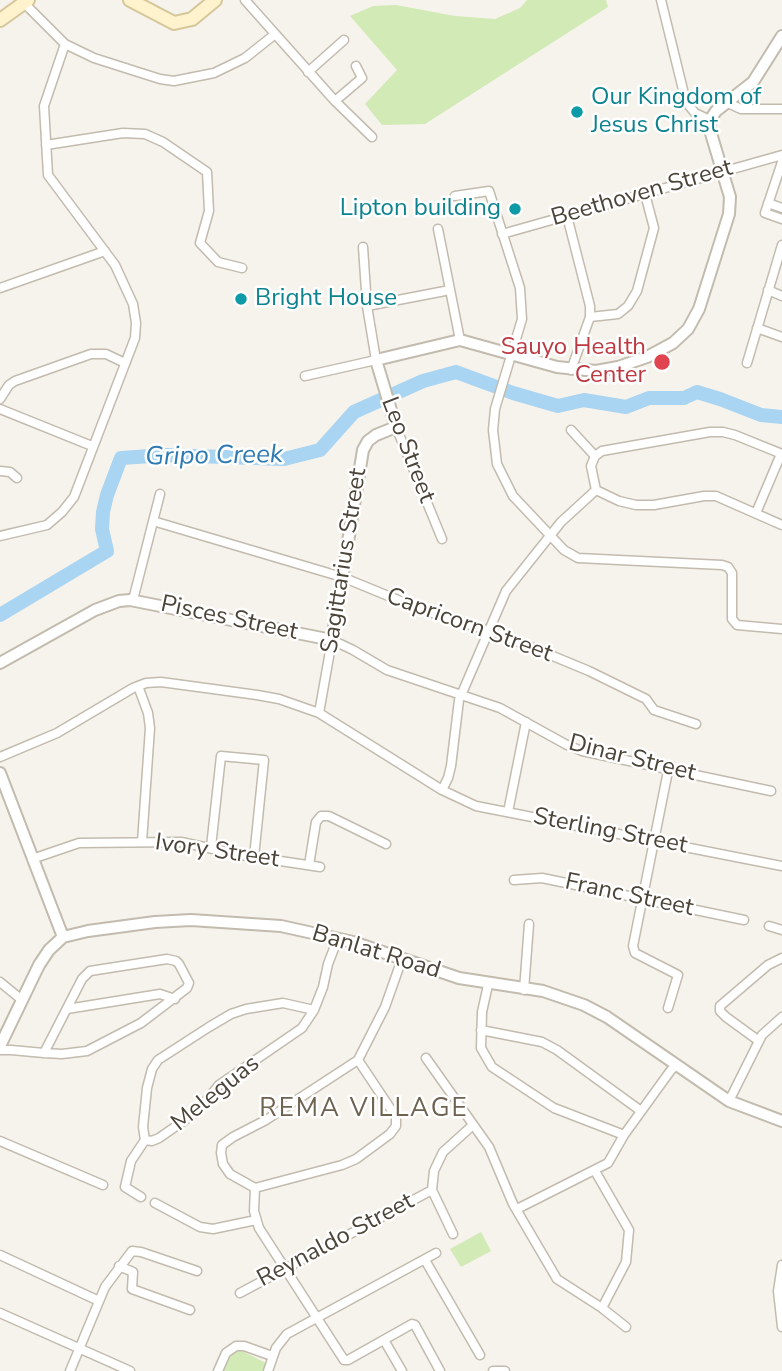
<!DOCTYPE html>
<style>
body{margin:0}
canvas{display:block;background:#f6f3ec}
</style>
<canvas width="782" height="1371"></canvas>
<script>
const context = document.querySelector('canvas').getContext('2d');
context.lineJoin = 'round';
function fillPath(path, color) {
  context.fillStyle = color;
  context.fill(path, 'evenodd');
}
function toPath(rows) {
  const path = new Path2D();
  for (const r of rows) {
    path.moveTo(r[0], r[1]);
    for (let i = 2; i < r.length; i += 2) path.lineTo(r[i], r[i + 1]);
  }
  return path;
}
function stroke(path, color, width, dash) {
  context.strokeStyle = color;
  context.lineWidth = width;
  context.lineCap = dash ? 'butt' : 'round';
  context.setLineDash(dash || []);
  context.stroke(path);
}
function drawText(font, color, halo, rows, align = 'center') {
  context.font = font + ' "Nunito Sans",sans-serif';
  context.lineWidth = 5;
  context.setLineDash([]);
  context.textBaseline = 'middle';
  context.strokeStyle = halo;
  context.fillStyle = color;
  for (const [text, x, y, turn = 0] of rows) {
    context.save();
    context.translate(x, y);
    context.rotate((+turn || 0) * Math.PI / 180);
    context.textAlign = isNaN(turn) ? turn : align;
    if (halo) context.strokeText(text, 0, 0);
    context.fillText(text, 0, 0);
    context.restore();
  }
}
fillPath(toPath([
 [527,0,606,0,608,7,425,124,382,125,365,104,397,70,350,16,373,6,396,5,455,16,495,19,520,8],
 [481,1232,491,1251,461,1267,450,1249],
 [242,1351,266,1363,264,1371,223,1371,233,1352]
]), '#d2eab5');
stroke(toPath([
 [0,615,107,551,102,529,103,512,107,495,121,458,166,455,284,459,320,450,354,412,423,381,456,372,513,393,558,406,584,400,626,407,649,398,684,398,697,392,720,399,761,415,782,417]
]), '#a9d4f2', 14);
const minor = toPath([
 [245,0,335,101,372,137],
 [661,0,686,102,695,113,710,120],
 [24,3,65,44,94,58,160,79,174,81,214,73,245,58,274,35],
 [308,72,344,40],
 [335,101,362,78,356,66],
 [728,103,741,109,782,109],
 [46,145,123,133,145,134,163,142,207,172,209,211,200,243,218,262,242,268],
 [782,162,765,213,782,219],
 [455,196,489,191,520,288,522,319,495,409,493,430,497,464,513,496,564,550,578,558,722,565,728,567,732,573,732,619,737,625,782,629],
 [768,203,782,208],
 [567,216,590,306,590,317,571,370],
 [438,229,460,340],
 [502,234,782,155],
 [0,288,105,251],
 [768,290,782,296],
 [367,306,450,290],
 [590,317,618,314,628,306,637,291,654,228,645,194],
 [757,328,782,337],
 [747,363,782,245],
 [305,376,376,360,367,306,363,247],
 [0,399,9,385,15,381,91,354,106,354,125,363],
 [0,409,92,446],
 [396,427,442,539],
 [571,430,595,456],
 [595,456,602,451,710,432,723,432,735,435,782,454],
 [595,456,591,466,596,490],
 [0,471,10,472,17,478],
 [596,490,619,501,636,505,654,505,704,496,716,496,782,525],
 [756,513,781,454],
 [153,521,342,577,420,609,502,635,589,671,646,699,654,710,696,724],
 [0,536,47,525,62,512,74,497,135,338,136,323,133,304,115,265,48,175,44,106,65,44],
 [133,600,160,494],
 [138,686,148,713,150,728,142,842],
 [319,713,332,640,353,650,387,670,500,708,567,745,582,751,771,791],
 [0,757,57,733,133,688,146,683,161,682,257,695,279,699,319,713,442,790,476,806,782,866],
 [668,771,633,946,635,953,678,975,668,1008],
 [442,790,448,778,451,766,459,700,506,591,561,522,596,490],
 [508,812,526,722],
 [211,847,221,756,264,760,254,857],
 [32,859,79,843,181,842,241,855,320,867],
 [309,865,316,822,321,816,329,816,386,844],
 [514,880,542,878,744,920],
 [769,926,782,930],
 [0,982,22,1000],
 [488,985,482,1012,481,1048,492,1067,554,1108,624,1135],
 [524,990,529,924],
 [67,1009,160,994,175,999],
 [481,1030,542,1042,557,1050,641,1111],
 [759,1041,726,1017,720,1011,720,1006,768,965,782,958],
 [0,1050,11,1050,44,1053,62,1054,87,1051,141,1023,187,988,189,983,179,964,176,961,167,959,90,971,82,979,44,1053],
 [426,1058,489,1147,513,1204,557,1279,602,1308,626,1327],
 [729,1101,762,1035,782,1017],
 [145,1140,152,1141,159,1138,198,1111,219,1085,302,1028,314,1010,323,987,328,964,338,938],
 [145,1140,143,1127,147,1088,152,1069,158,1060,209,1027,231,1014,246,1009,283,1003,314,1010],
 [0,1141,103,1185],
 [595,1171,629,1230,626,1262,602,1308],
 [255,1188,230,1174,223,1164,221,1153,222,1145,233,1137,266,1120,358,1060,385,1007,402,959],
 [255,1188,254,1211,259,1228,344,1360,348,1360,412,1324,415,1325,440,1371],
 [255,1188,342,1165,356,1159,390,1134,396,1126,396,1117,358,1060],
 [141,1197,125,1187,131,1161,145,1140],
 [155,1203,200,1227,213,1229,256,1220],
 [517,1209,608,1163,624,1135,671,1070,676,1066],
 [453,1234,432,1190,434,1171,443,1152,473,1125],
 [0,1255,99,1301],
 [425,1260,480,1355],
 [782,1265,778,1291,782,1327],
 [119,1266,133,1272,132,1289,190,1310],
 [240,1293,432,1190],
 [0,1313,130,1371],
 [384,1340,402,1371],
 [70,1371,105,1287,132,1251,141,1252,197,1271],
 [218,1371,226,1353,236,1346,244,1346,272,1356],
 [268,1371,276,1348,287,1334,436,1253],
 [493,1371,505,1371]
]);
const tertiary = toPath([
 [0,663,95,610,119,601,130,600,332,640,363,450,368,441,376,435,396,427,376,360,460,340,557,367,596,371,618,367,647,357,673,343,688,329,699,309,729,214,730,197,710,130,710,120,716,111,753,82,782,36],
 [0,773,63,937],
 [0,1046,39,965,49,950,63,937,88,931,155,922,191,920,281,926,353,942,459,978,543,991,584,1005,607,1017,729,1101,782,1121]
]);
const secondary = toPath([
 [130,0,174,23,192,19,215,0],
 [0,20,28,0]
]);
stroke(minor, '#c2bbae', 11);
stroke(tertiary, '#c2bbae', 14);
stroke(secondary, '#d6c79b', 16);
stroke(minor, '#fff', 8);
stroke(tertiary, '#fff', 10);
stroke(secondary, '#fff3cd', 12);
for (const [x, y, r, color] of [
 [577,112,7,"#0f9aa8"],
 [515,209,7,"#0f9aa8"],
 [241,299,7,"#0f9aa8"],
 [662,362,9,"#e0444e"]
]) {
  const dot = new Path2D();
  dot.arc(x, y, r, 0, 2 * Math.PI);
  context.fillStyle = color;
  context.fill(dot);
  stroke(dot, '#fff', 2.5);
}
drawText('24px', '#0d838f', '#fff', [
 ["Our Kingdom of",591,98],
 ["Jesus Christ",591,126],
 ["Lipton building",501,209,"right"],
 ["Bright House",255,299]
], 'left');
drawText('24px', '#4b4439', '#fff', [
 ["Beethoven Street",642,194,-16],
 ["Leo Street",407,450,69],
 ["Sagittarius Street",345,561,-81],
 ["Pisces Street",229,619,12],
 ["Capricorn Street",469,626,20],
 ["Dinar Street",632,759,14],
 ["Sterling Street",610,832,11],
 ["Ivory Street",217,852,8],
 ["Franc Street",629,896,12],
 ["Banlat Road",376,953,17],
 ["Meleguas",216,1094,-39],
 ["Reynaldo Street",336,1241,-28]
]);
drawText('24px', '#be3a42', '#fff', [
 ["Sauyo Health",646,348],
 ["Center",646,376]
], 'right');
drawText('italic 26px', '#2e7ab2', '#fff', [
 ["Gripo Creek",214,457,-1]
]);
context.letterSpacing = '2px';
drawText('26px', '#6e6250', '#fff', [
 ["REMA VILLAGE",364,1110]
]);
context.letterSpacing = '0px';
</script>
